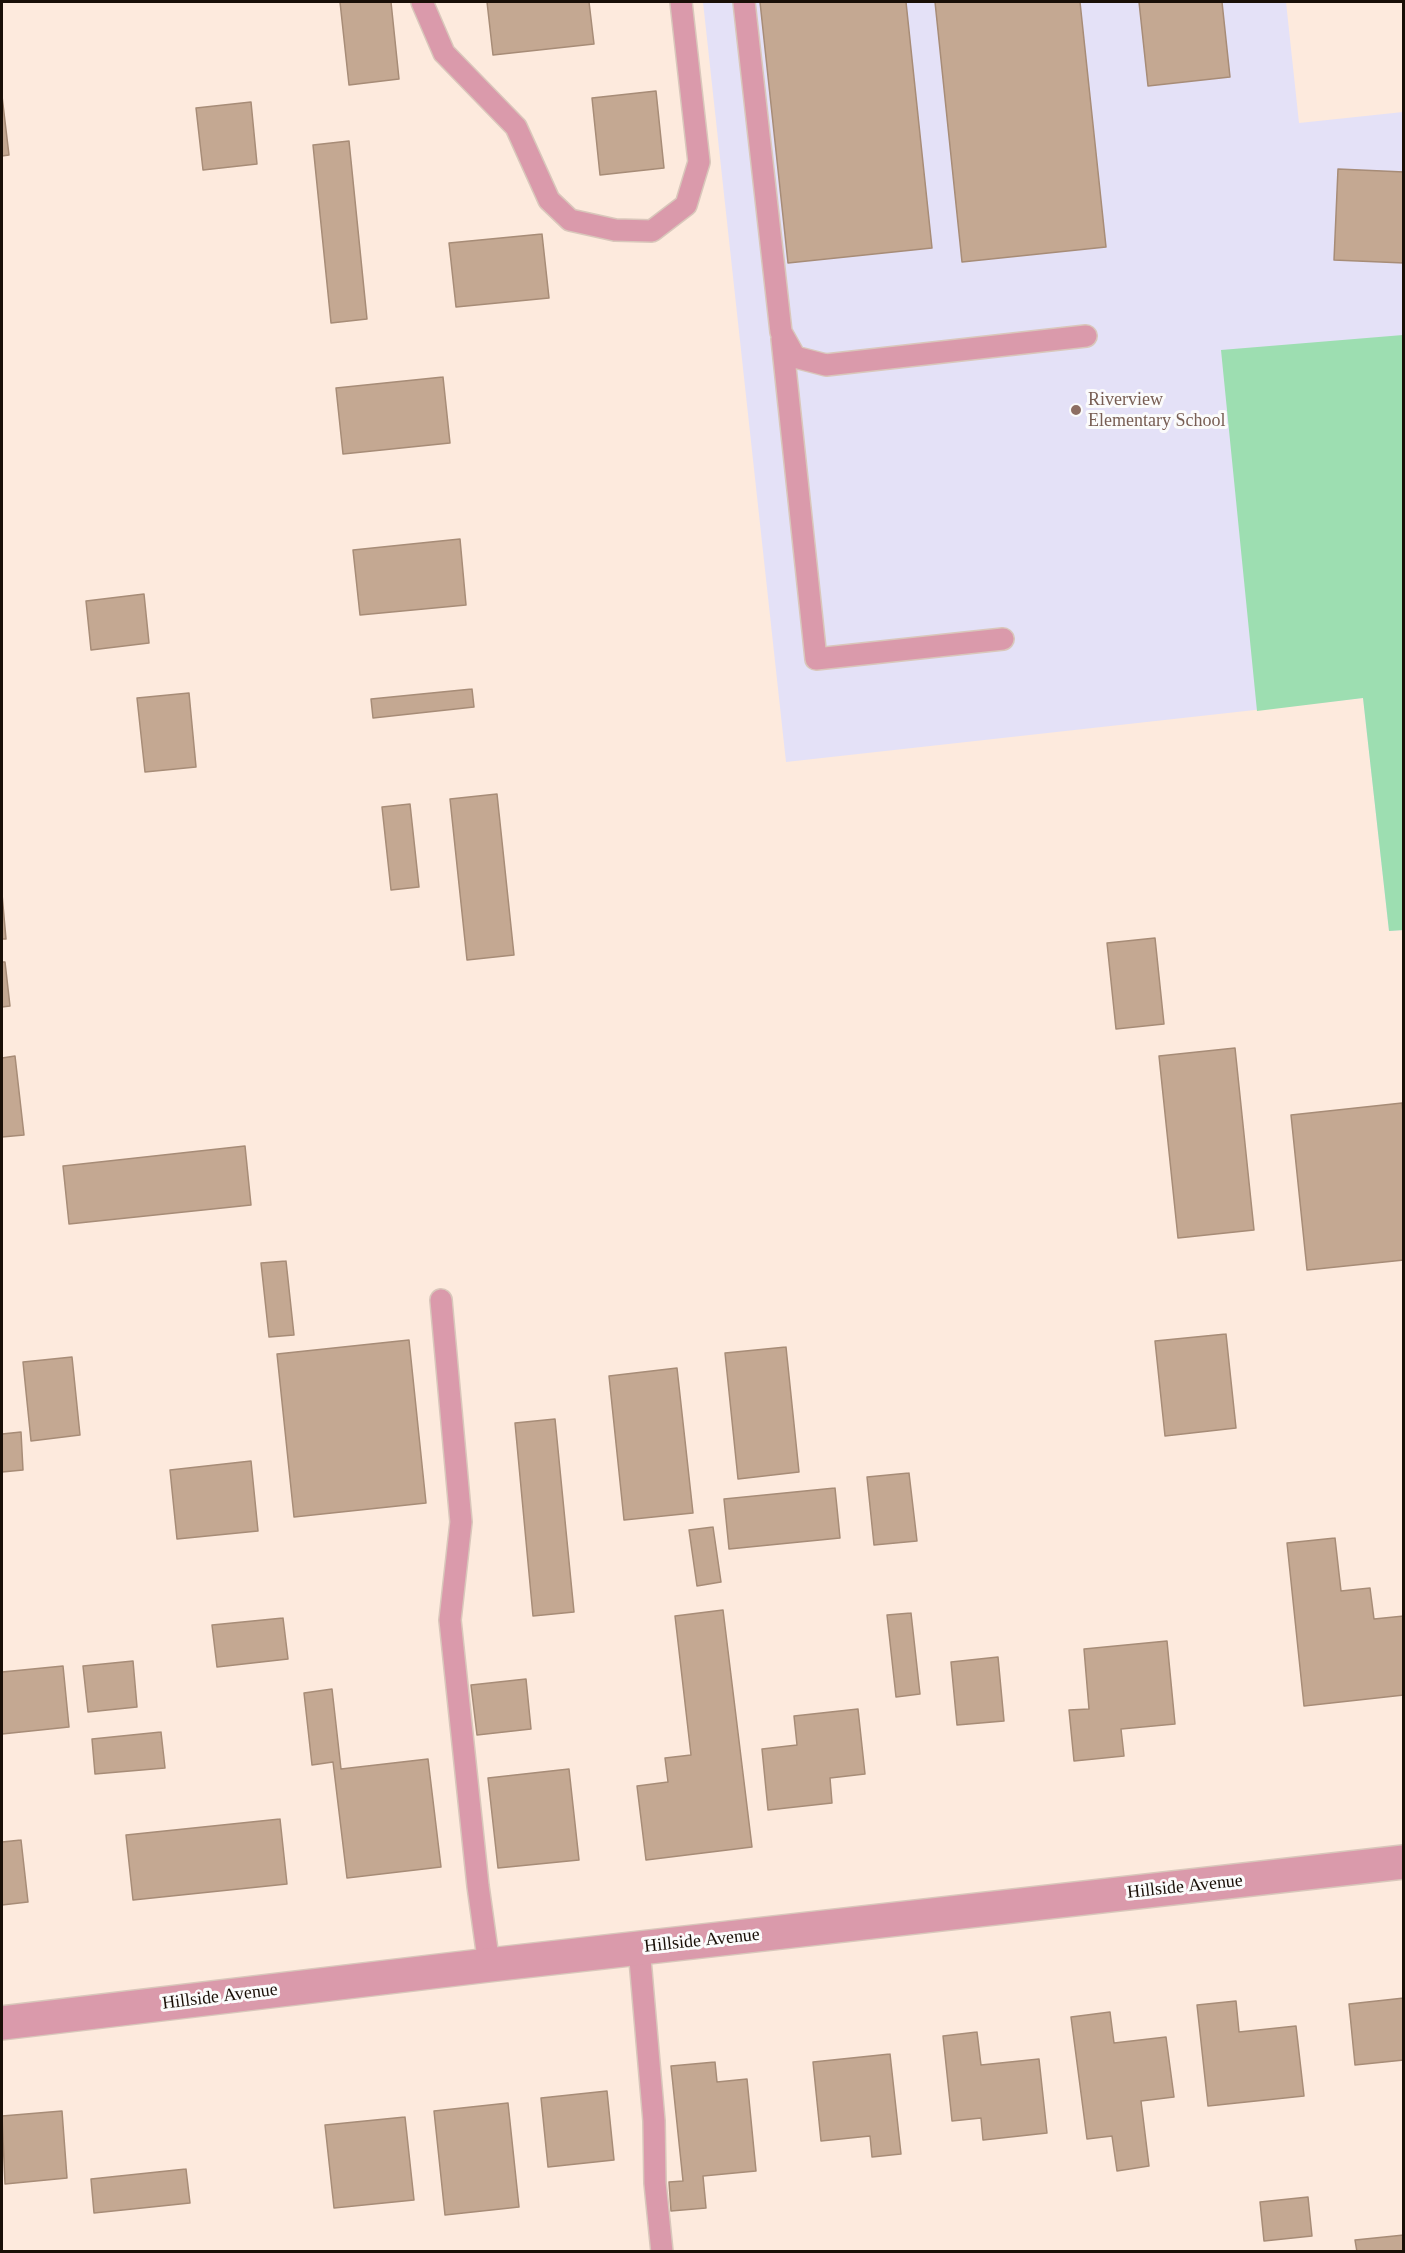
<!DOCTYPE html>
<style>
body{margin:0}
#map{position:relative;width:1405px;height:2253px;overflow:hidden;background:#fdeadd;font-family:Georgia,serif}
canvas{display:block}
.frame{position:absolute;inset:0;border:3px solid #190f07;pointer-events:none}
</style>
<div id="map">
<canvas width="1405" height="2253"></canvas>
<div class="frame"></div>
</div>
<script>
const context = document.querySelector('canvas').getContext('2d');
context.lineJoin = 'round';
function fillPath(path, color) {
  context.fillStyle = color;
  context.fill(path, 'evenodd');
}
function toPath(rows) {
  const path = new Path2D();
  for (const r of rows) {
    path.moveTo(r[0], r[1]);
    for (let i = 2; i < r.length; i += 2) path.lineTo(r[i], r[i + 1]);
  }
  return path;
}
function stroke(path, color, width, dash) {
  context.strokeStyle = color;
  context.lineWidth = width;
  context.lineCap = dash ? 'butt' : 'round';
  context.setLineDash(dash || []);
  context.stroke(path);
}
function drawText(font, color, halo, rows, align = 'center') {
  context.font = font + ' Georgia,serif';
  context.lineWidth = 6;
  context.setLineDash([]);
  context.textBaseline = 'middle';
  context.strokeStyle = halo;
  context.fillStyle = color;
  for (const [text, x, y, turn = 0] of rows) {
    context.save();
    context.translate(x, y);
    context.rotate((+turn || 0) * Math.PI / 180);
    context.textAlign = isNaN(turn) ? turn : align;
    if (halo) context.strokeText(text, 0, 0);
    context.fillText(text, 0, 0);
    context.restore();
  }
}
fillPath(toPath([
 [703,2,1286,2,1299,123,1403,112,1403,930,1389,931,1363,698,786,762]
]), '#e4e1f7');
fillPath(toPath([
 [1403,335,1404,930,1389,931,1363,698,1257,711,1221,350]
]), '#9ddeb1');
const building = toPath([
 [340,2,391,2,399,79,349,85,340,2],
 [487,2,589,2,594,44,493,55,487,2],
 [760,2,906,2,932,248,788,263,760,2],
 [935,2,1080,2,1106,247,962,262,935,2],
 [1139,2,1222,2,1230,77,1148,86,1139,2],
 [656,91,664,168,600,175,592,98,656,91],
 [2,96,9,155,2,156,2,96],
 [251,102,257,164,203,170,196,108,251,102],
 [349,141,367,319,331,323,313,145,349,141],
 [1338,169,1404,172,1404,263,1334,260,1338,169],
 [542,234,549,298,456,307,449,243,542,234],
 [443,377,450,443,343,454,336,388,443,377],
 [460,539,466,605,360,615,353,550,460,539],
 [144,594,149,643,91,650,86,601,144,594],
 [472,689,474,707,373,718,371,699,472,689],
 [189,693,196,767,145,772,137,698,189,693],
 [497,794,514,955,467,960,450,799,497,794],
 [410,804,419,887,391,890,382,807,410,804],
 [2,894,6,939,2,939,2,894],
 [1155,938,1164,1024,1116,1029,1107,943,1155,938],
 [2,962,5,962,10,1006,2,1007,2,962],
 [1235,1048,1254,1230,1178,1238,1159,1056,1235,1048],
 [15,1056,24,1135,2,1137,2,1058,15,1056],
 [1402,1103,1404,1122,1404,1260,1307,1270,1291,1115,1402,1103],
 [245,1146,251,1205,69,1224,63,1166,245,1146],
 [286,1261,294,1335,269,1337,261,1263,286,1261],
 [1226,1334,1236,1428,1165,1436,1155,1341,1226,1334],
 [409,1340,426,1503,294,1517,277,1354,409,1340],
 [786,1347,799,1472,738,1479,725,1353,786,1347],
 [72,1357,80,1435,31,1441,23,1362,72,1357],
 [677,1368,693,1513,624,1520,609,1376,677,1368],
 [555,1419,574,1612,533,1616,515,1423,555,1419],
 [21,1432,23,1470,2,1472,2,1434,21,1432],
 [251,1461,258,1531,177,1539,170,1470,251,1461],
 [909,1473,917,1541,874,1545,867,1477,909,1473],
 [835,1488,840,1538,729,1549,724,1499,835,1488],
 [713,1527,721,1582,697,1586,689,1530,713,1527],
 [1335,1538,1341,1591,1370,1588,1374,1619,1404,1616,1404,1695,1304,1706,1287,1543,1335,1538],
 [723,1610,752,1847,646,1860,637,1786,668,1782,665,1758,691,1755,675,1616,723,1610],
 [911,1613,920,1694,896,1697,887,1615,911,1613],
 [283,1618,288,1659,217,1667,212,1625,283,1618],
 [1167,1641,1175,1724,1121,1729,1124,1756,1074,1761,1069,1710,1089,1709,1084,1649,1167,1641],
 [998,1657,1004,1721,957,1725,951,1662,998,1657],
 [133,1661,137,1707,88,1712,83,1666,133,1661],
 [63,1666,69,1727,2,1734,2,1672,63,1666],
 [526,1679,531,1729,477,1735,471,1685,526,1679],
 [332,1689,341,1769,428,1759,441,1867,347,1878,333,1762,312,1765,304,1693,332,1689],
 [858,1709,865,1774,830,1778,832,1803,768,1810,762,1749,797,1745,794,1716,858,1709],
 [161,1732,165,1768,95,1774,92,1739,161,1732],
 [569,1769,579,1860,498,1868,488,1778,569,1769],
 [280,1819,287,1884,133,1900,126,1835,280,1819],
 [21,1840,28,1902,2,1905,2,1842,21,1840],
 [1404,1998,1404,2060,1355,2065,1349,2004,1404,1998],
 [1236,2001,1239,2032,1296,2026,1304,2096,1208,2106,1197,2005,1236,2001],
 [1110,2012,1114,2043,1166,2037,1174,2097,1141,2101,1149,2166,1117,2171,1112,2136,1087,2139,1071,2017,1110,2012],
 [977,2032,981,2065,1039,2059,1047,2133,983,2140,981,2118,952,2121,943,2036,977,2032],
 [890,2054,901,2154,872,2157,870,2136,821,2141,813,2062,890,2054],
 [715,2062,717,2082,747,2079,756,2171,703,2176,706,2208,671,2211,669,2182,683,2181,671,2066,715,2062],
 [607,2091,614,2160,548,2167,541,2098,607,2091],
 [508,2103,519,2207,445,2215,434,2111,508,2103],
 [62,2111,67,2178,5,2184,2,2116,62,2111],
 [405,2117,414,2200,334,2208,325,2125,405,2117],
 [186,2169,190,2203,94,2213,91,2179,186,2169],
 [1308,2197,1312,2236,1264,2241,1260,2202,1308,2197],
 [1404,2235,1404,2252,1357,2252,1355,2240,1404,2235]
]);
fillPath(building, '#c4a892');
stroke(building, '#a78c77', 1.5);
const lane = toPath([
 [422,2,444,53,516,127,549,200,570,220,615,230,652,231,686,205,699,162,681,2],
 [744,2,781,332,795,357,826,365,1086,336],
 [782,339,816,659,1003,639],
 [441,1300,461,1522,450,1620,478,1886,489,1965],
 [639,1948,654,2121,655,2183,662,2252]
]);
const street = toPath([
 [2,2023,489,1965,1404,1862]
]);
stroke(lane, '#d9c7bb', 24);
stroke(street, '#d9c7bb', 36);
stroke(lane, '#da9aab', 21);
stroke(street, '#da9aab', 33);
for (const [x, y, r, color] of [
 [1076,410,6,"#8d6e63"]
]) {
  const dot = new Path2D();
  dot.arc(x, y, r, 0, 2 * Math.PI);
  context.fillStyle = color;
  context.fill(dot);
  stroke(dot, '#fbfbfb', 2);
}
drawText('18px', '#785e54', '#fbfbfb', [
 ["Riverview",1088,400],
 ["Elementary School",1088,421]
], 'left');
drawText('18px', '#190f07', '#fbfbfb', [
 ["Hillside Avenue",1185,1887,-6],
 ["Hillside Avenue",702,1941,-6],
 ["Hillside Avenue",220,1997,-7]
]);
</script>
